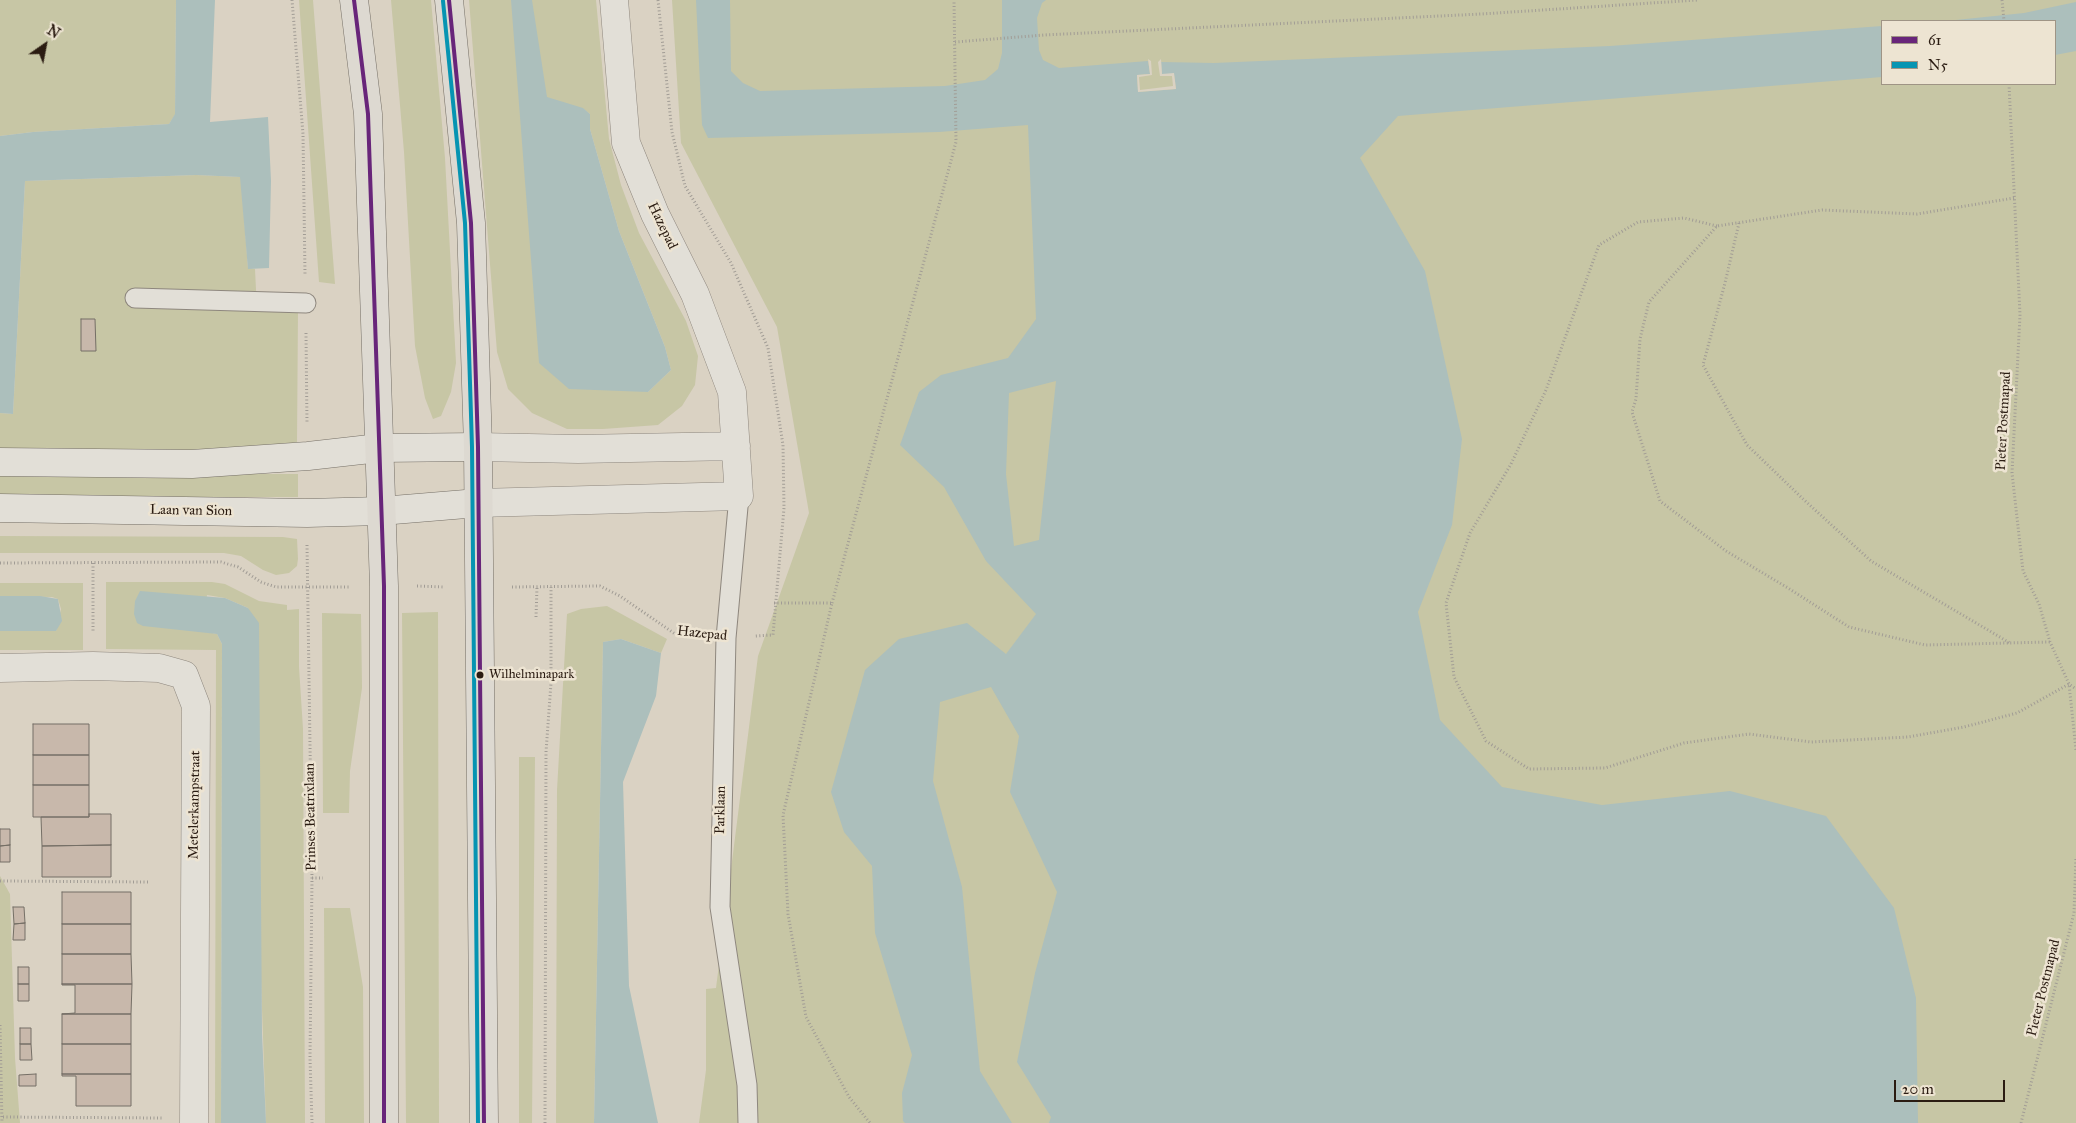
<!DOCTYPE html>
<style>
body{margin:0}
#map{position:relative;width:2076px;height:1123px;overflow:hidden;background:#dad2c3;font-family:"IM FELL Great Primer",serif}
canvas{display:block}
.legend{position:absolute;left:1881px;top:20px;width:175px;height:65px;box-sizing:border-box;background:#ede4d2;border:1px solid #9f9485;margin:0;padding:6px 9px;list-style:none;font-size:15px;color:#2b1c12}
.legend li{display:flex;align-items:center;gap:10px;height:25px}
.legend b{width:25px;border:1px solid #9f9485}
.north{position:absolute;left:20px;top:20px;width:50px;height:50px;-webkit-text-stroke:4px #ede4d2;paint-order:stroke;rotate:33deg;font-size:14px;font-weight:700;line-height:20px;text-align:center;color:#2b1c12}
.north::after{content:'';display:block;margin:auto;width:18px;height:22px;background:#2b1c12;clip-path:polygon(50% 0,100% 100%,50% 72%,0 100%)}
.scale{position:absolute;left:1894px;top:1080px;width:111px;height:22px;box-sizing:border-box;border:2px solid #2b1c12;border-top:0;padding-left:6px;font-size:15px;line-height:18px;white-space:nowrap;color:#2b1c12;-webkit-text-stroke:4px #ede4d2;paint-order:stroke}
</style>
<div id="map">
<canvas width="2076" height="1123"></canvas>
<ul class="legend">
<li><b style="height:6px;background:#68257a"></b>61</li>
<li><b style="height:6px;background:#0694b2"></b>N5</li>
</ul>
<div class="north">N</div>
<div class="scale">20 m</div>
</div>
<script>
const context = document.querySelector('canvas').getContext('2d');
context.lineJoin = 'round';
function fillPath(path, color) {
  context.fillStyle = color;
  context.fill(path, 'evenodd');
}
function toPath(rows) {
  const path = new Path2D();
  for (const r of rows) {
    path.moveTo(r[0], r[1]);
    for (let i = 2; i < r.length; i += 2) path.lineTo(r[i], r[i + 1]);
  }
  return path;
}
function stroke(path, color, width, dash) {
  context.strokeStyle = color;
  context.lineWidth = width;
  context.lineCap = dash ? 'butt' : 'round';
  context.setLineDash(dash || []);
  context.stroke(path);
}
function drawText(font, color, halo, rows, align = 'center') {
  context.font = font + ' "IM FELL Great Primer",serif';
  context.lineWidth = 5;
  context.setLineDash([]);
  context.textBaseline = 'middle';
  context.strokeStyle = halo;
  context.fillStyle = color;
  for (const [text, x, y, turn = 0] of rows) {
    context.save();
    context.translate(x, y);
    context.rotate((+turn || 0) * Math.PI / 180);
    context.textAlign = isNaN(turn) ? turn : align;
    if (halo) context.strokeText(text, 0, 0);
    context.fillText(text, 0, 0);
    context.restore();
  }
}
fillPath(toPath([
 [0,0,176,0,175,115,169,124,33,132,0,136],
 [299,0,313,0,335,284,319,282],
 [391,0,431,0,445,158,456,363,451,392,441,416,433,419,425,398,415,346,404,152],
 [469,0,596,0,609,139,621,185,639,233,686,321,698,356,695,385,682,406,658,425,603,429,567,429,532,413,508,389,497,352],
 [582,108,590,114,590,129,619,231,665,347,671,370,648,392],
 [672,0,2076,0,2076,1123,699,1123,706,1070,706,989,716,988,758,656,809,513,777,327,681,143],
 [1882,21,2055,21,2055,84,1882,84],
 [196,175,241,177,248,268,255,269,257,310,298,311,297,442,260,451,0,454,0,413,13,414,25,181],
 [0,474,298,474,298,497,0,497],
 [0,536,283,537,297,539,298,559,297,566,289,573,276,575,263,570,241,556,224,553,0,553],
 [106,582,212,582,225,584,259,601,287,605,287,610,299,609,299,667,303,729,305,1123,266,1123,248,608,225,598,207,595,203,631,217,634,222,644,221,1123,215,1123,216,650,106,649],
 [0,583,83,583,83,650,0,650,0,631,56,631,61,609,58,599,52,597,0,596],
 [607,606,667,639,661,653,621,639,603,642,594,1123,556,1123,557,790,567,614,581,609],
 [438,612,439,1123,406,1123,402,613],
 [322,613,361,614,362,688,350,771,349,813,323,813],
 [519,757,535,757,532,1123,519,1123],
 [0,876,10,894,15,1058,20,1123,0,1123],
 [324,908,350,908,363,987,364,1123,325,1123]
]), '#c7c6a5');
fillPath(toPath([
 [176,0,215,0,210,122,268,117,271,181,269,268,248,269,240,177,196,175,25,181,13,414,0,413,0,136,33,132,169,124,175,114],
 [511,0,532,0,547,97,583,108,590,114,590,129,619,231,665,347,671,370,648,392,569,389,539,363],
 [696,0,730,0,731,71,743,83,760,91,945,86,985,80,998,69,1002,53,1002,0,1046,0,1042,3,1037,18,1039,50,1043,60,1059,68,1148,61,1150,74,1137,75,1138,92,1176,89,1174,74,1162,74,1161,62,1214,63,1610,46,1882,26,1882,77,1398,116,1360,158,1425,271,1462,439,1452,525,1418,612,1440,720,1502,787,1602,805,1730,791,1826,816,1894,908,1916,998,1918,1123,1049,1123,1051,1117,1017,1062,1035,973,1057,892,1010,792,1019,736,991,687,940,702,933,781,962,887,980,1071,1012,1123,905,1123,903,1121,902,1093,912,1055,875,933,872,866,844,832,831,792,865,670,899,639,967,623,1006,654,1036,614,986,561,944,487,900,445,919,392,941,375,1008,358,1036,319,1028,125,939,132,708,138,702,125],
 [1056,381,1039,540,1014,546,1006,474,1009,393],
 [2076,2,2076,51,2055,55,2055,21,1946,21,2024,13],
 [140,591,225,598,248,608,259,623,262,1033,266,1123,221,1123,222,644,217,634,143,626,137,623,134,614,135,601],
 [0,596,40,596,58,599,62,621,56,631,0,631],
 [621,639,661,653,656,696,623,782,629,986,658,1123,594,1123,603,642]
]), '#acbfbc');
fillPath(toPath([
 [1148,59,1151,61,1152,75,1139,77,1140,90,1173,86,1172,76,1160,76,1158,62,1161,59,1162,74,1174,73,1176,89,1138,92,1137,75,1150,74]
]), '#dad2c3');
const building = toPath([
 [81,319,95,319,96,351,81,351,81,319],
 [33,724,89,724,89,755,33,755,33,724],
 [33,755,89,755,89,785,33,785,33,755],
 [33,785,89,785,89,817,33,817,33,785],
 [89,814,111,814,111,845,42,846,41,817,89,817,89,814],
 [0,829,10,829,10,845,0,846,0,829],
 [10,845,10,862,0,862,0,846,10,845],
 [111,845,111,877,42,877,42,846,111,845],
 [62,892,131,892,131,924,62,924,62,892],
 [13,907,24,907,25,923,14,924,13,907],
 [25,923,25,940,13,940,14,924,25,923],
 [62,924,131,924,131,954,62,954,62,924],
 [62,954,131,954,132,984,62,984,62,954],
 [18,967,29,967,29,984,18,984,18,967],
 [18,984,29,984,29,1001,18,1001,18,984],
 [62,984,132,984,131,1014,62,1014,75,1013,75,985,62,985,62,984],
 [62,1014,131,1014,131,1044,62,1044,62,1014],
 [20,1028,31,1028,31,1044,20,1044,20,1028],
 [20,1044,31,1044,32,1060,20,1060,20,1044],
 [62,1044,131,1044,131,1074,62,1074,62,1044],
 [36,1074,36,1086,19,1086,19,1075,36,1074],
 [62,1074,131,1074,131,1106,76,1106,76,1076,62,1076,62,1074]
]);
fillPath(building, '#c8b8ab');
stroke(building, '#756f66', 1);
const lane = toPath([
 [135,298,306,303],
 [739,496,726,638,720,907,747,1085,748,1123]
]);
const street = toPath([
 [478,447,578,449,736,446],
 [478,503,739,496,732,392,695,294,655,214,626,143,614,0],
 [0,668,93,666,159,668,184,675,196,706,194,1123]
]);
const secondary = toPath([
 [0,462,192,464,308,456,379,448,478,447],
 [0,508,307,513,381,511,478,503]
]);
const primary = toPath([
 [354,0,368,114,384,586,384,1123],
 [449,0,471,223,478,447,484,1123]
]);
stroke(lane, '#8e877e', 21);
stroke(street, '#8e877e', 29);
stroke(secondary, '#756f66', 29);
stroke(primary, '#756f66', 29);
stroke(toPath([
 [292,0,303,134,305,274],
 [658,0,672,132,685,186,731,263,768,348,783,445,784,508,773,635,755,636],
 [2002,0,2004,21],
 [955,42,1044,35,1481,14,1698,0],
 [2009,84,2020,315,2012,473,2023,571,2039,604,2050,642,2069,684,2076,750],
 [2014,198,1917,214,1822,210,1717,226,1649,302,1640,339,1636,399,1632,412,1660,501,1726,551,1788,588,1849,627,1925,645,2050,642],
 [1739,223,1725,283,1703,365,1747,445,1802,498,1871,561,2010,643],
 [1717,226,1684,218,1638,222,1599,245,1546,390,1511,464,1470,533,1446,603,1454,677,1486,741,1529,769,1605,768,1684,743,1749,734,1811,742,1908,737,1964,727,2017,713,2069,684,2076,689],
 [306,333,307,424],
 [307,545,312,878,310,1058,312,1123],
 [0,563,221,562,238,567,261,582,276,587,350,587],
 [93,563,93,632],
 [417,586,445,587],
 [512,587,600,586,620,596,675,634,699,636],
 [774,603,832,603,783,815,788,914,806,1017,849,1097,870,1123],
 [832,603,956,142,954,0],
 [536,617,537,587],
 [312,878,323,878],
 [0,881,148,882],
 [0,1025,2,1123],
 [3,1117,162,1118],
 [545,1123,546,752,551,683,551,587],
 [2021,1123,2074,913,2076,857]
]), '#a19c95', 3, [1, 2.5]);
stroke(lane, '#e2dfd7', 19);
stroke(street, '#e2dfd7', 28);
stroke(secondary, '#e2dfd7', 28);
stroke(primary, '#ddd9d1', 28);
stroke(toPath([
 [354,0,368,114,384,586,384,1123],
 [449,0,471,223,478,447,484,1123]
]), '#68257a', 4);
stroke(toPath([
 [443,1,465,223,472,447,478,1123]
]), '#0694b2', 4);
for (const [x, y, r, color] of [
 [480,675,4.5,"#2b1c12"]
]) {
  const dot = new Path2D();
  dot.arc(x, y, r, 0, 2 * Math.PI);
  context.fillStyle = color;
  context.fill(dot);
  stroke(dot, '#ede4d2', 2);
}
drawText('13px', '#2b1c12', '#ede4d2', [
 ["Wilhelminapark",489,675]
], 'left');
drawText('14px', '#2b1c12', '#ede4d2', [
 ["Hazepad",662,226,64],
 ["Pieter Postmapad",2004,421,-87],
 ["Laan van Sion",191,511,1],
 ["Hazepad",702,634,6],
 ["Metelerkampstraat",195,805,-89],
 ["Parklaan",721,810,-89],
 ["Prinses Beatrixlaan",311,817,-91],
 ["Pieter Postmapad",2044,988,-76]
]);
</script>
